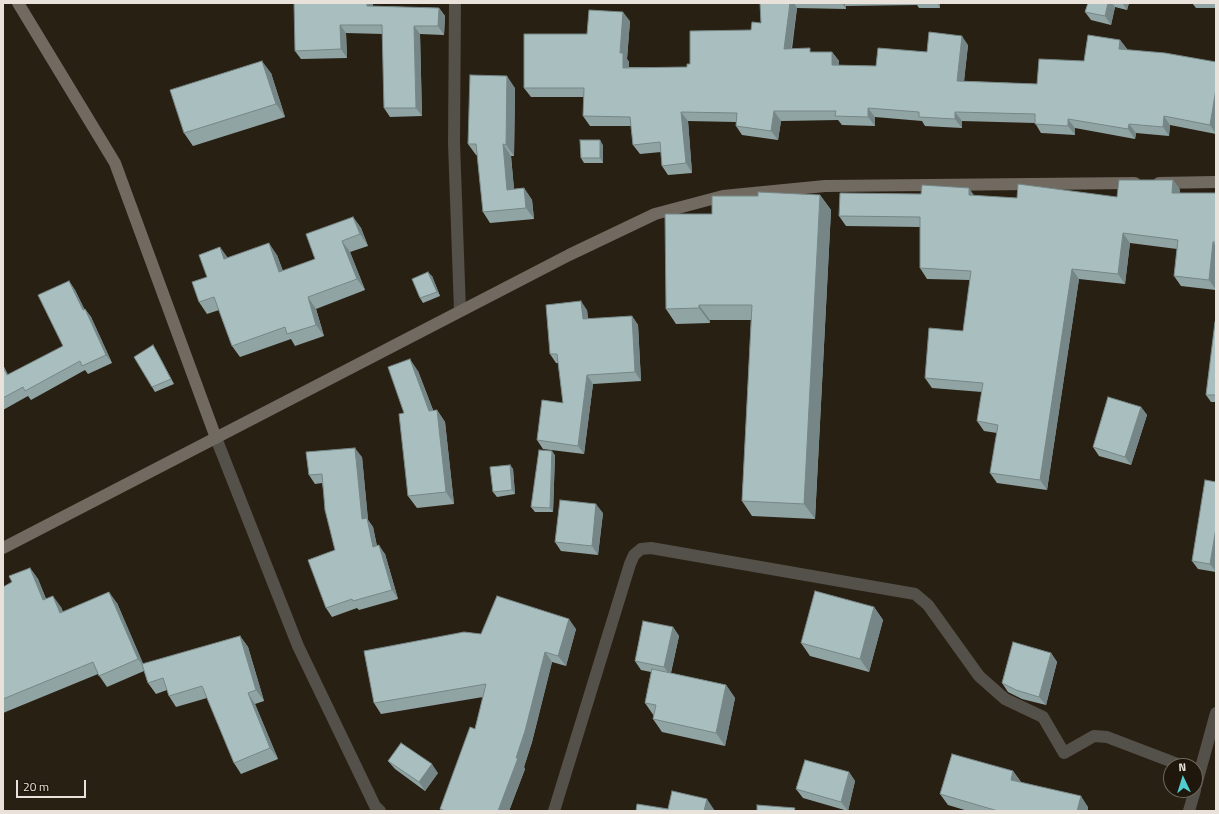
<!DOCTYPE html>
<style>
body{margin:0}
#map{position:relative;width:1219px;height:814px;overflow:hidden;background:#292014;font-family:"Titillium Web",sans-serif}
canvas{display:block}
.frame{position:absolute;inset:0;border:4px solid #e8e2db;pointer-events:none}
.north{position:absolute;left:1163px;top:758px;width:40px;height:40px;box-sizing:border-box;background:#1f170b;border:1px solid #6f685e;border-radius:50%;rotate:356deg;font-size:11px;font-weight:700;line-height:16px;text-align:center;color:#e8e2db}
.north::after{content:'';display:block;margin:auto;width:14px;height:18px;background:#52cdcf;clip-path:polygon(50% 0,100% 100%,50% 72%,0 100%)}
.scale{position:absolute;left:16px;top:780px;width:70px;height:18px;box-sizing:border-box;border:2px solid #e8e2db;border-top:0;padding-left:5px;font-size:12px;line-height:14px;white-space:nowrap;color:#e8e2db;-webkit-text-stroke:3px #1f170b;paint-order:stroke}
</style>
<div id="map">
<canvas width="1219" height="814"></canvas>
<div class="frame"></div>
<div class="north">N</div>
<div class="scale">20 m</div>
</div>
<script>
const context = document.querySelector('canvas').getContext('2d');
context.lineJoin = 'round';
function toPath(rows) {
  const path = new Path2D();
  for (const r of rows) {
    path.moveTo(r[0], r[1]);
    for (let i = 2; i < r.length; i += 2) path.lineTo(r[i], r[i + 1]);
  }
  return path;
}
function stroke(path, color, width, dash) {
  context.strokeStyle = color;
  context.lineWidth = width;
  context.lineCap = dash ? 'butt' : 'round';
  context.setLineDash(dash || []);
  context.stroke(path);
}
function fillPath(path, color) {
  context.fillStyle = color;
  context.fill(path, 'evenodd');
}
stroke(toPath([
 [455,3,454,143,460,311],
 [216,438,298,646,375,806,380,811],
 [1195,789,1216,713],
 [554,811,630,564,634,555,641,549,651,548,915,594,928,605,979,676,1005,699,1043,717,1064,753,1094,736,1107,737,1183,766],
 [1189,811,1195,790]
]), '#54504a', 12);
stroke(toPath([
 [18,3,115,163,216,438],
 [1159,183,1216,182],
 [3,548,569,255,655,214,723,196,825,186,1135,183]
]), '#716a61', 12);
fillPath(toPath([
 [760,3,940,3,940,8,919,8,917,5,846,6,846,9,797,8,792,49,812,52,832,52,839,61,839,65,876,66,927,52,968,45,964,81,1037,84,1084,61,1120,40,1127,49,1127,50,1216,62,1216,134,1170,125,1169,136,1136,133,1135,139,1075,128,1075,135,1041,133,1035,123,962,121,962,128,925,126,922,121,875,117,875,126,842,125,838,120,781,121,778,140,742,135,736,126,736,122,688,121,692,173,668,175,662,166,661,152,640,154,633,145,631,126,590,126,583,116,584,97,531,97,524,88,587,34,630,21,627,59,629,62,629,67,687,67,751,30,761,23],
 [1088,3,1129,3,1127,10,1115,7,1111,25,1091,20,1085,12],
 [1192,3,1216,3,1216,8,1196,8],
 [373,6,439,8,445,16,444,35,420,34,422,116,390,117,384,108,383,34,346,33,347,58,301,59,295,51],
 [271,73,285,117,193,146,184,133],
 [515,88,514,156,511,156,514,189,524,188,532,200,534,219,490,223,483,212,477,155,476,155,468,144],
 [603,145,603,163,584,163,581,158],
 [1173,180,1180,190,1179,193,1216,193,1216,290,1181,286,1174,276,1177,249,1130,243,1125,284,1079,279,1047,490,997,483,990,473,997,433,984,431,977,421,982,392,932,388,925,378,963,331,970,280,927,279,920,268,920,227,846,226,839,216,975,196,1017,198,1117,197],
 [820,195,831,210,815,519,752,516,742,501,751,320,710,320,710,323,676,324,666,309,712,214,758,196],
 [353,217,361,228,368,246,350,252,365,290,316,309,324,336,295,346,291,339,240,357,232,346,219,310,207,314,199,302,207,277,228,258,277,255,283,271,315,259],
 [432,276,440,296,423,303,420,298],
 [69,281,75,290,84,309,85,309,91,317,112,363,88,374,85,370,31,400,28,396,3,410,3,365,8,375,63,346],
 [587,310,588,319,632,316,638,325,641,381,593,384,584,454,543,449,537,440,563,403,558,363,556,363,550,354],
 [1216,322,1216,402,1211,402,1206,395],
 [156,350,174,384,155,392,152,387],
 [418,371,433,410,437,410,445,422,454,504,417,508,408,496,404,413],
 [1141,407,1147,415,1131,465,1099,456,1093,447],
 [555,455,553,512,535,512,531,507],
 [362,457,368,520,373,527,377,546,385,554,398,599,359,610,357,608,332,617,326,608,335,550,322,483,315,484,309,475],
 [510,465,513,469,515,494,497,497,493,492],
 [1216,482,1216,572,1198,569,1192,561],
 [603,513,598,555,561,551,555,542],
 [30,568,38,579,46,599,61,607,63,612,117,603,143,664,240,636,248,647,264,701,255,704,278,759,241,774,234,763,207,698,176,707,169,696,167,690,156,694,148,683,144,671,107,687,98,674,3,713,3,587,12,582],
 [874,607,883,620,869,672,810,656,801,643],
 [673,627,679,636,671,673,726,685,735,698,725,746,662,732,653,719,654,716,645,703,651,672,641,670,635,661],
 [576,629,566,666,552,662,532,742,524,767,525,769,509,811,441,811,440,809,475,729,483,697,381,714,374,703,481,634],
 [1051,653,1057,662,1046,705,1022,699,1008,692,1002,683],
 [388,761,438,773,425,791,395,769],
 [1013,771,1021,782,1088,807,1088,811,968,811,948,805,940,794],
 [849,772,855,781,848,811,803,798,796,789]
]), '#91a4a4');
fillPath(toPath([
 [367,3,373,3,373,15,367,6],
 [790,3,794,3,797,8,790,58,784,49],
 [842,3,844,3,846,6,846,9],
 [937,3,940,3,940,8],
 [1108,3,1112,3,1115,7,1111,25,1105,16],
 [1122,3,1129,3,1127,10],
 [439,8,445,16,444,35,438,26],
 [623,12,630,21,627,59,629,62,629,77,623,68,620,53],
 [340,25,346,33,347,58,341,49],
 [414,26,420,34,422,116,416,108],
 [962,36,968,45,963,90,957,81],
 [1120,40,1127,49,1125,59,1119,49],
 [832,52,839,61,839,74,832,65],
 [262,61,271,73,285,117,276,104],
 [507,76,515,88,514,156,506,145],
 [1216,89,1216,134,1210,125],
 [868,108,875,117,875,126,868,117],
 [774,111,781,121,778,140,771,131],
 [681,112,688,121,692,173,686,163],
 [955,112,962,121,962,128,955,119],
 [1164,116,1170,125,1169,136,1163,127],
 [1068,119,1075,128,1075,135,1068,126],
 [1129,124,1136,133,1135,139,1128,129],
 [600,140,603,145,603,163,600,158],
 [503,144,511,156,515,201,507,190],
 [1173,180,1180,190,1179,203,1172,193],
 [524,188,532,200,534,219,526,208],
 [969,188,976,198,969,195],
 [820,195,831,210,815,519,804,504],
 [353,217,361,228,368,246,360,234],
 [1123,233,1130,243,1125,284,1118,274],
 [342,241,350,252,365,290,357,279],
 [1213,242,1216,246,1216,290,1209,280],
 [269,243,277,255,287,283,279,272],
 [220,247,228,258,224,259],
 [1072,269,1079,279,1047,490,1040,480],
 [428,272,432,276,440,296,437,292],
 [69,281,75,290,89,318,83,310],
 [308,297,316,309,324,336,316,325],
 [581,301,587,310,589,328,583,319],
 [699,305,710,320,710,323,699,308],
 [85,309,91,317,112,363,106,355],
 [632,316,638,325,641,381,635,372],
 [153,345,156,350,174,384,171,379],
 [410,359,418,371,438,423,429,411],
 [3,365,13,384,7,375,3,367],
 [587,375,593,384,584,454,578,446],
 [1141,407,1147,415,1131,465,1125,457],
 [437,410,445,422,454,504,446,492],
 [355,448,362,457,368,520,373,527,379,556,373,547,362,519],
 [552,451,555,455,553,512,550,508],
 [510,465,513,469,515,494,512,490],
 [596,504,603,513,598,555,592,546],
 [1216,528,1216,572,1210,564],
 [379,545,385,554,398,599,392,590],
 [30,568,38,579,51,611,43,600],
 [109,592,117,603,146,670,138,659],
 [53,596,61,607,68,624,60,613],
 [874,607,883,620,869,672,860,659],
 [569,619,576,629,566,666,558,656],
 [673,627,679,636,670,676,664,667],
 [240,636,248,647,264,701,256,690],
 [545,652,552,662,532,742,524,767,525,769,509,811,498,811,516,758],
 [1051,653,1057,662,1046,705,1039,697],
 [726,685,735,698,725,746,716,733],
 [248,693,255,704,278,759,270,748],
 [432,764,438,773,425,791,419,782],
 [1013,771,1021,782,1011,780],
 [849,772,855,781,848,811,841,802],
 [1081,796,1088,807,1088,811,1077,811],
 [707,799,715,811,704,811]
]), '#768686');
const building = toPath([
 [294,3,367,3,367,6,439,8,438,26,414,26,416,108,384,108,382,25,340,25,341,49,295,51,294,3],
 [760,3,790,3,784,49,810,48,810,52,832,52,832,65,876,66,878,48,927,52,929,32,962,36,957,81,1037,84,1039,59,1084,61,1088,35,1120,40,1119,49,1165,53,1216,62,1216,89,1210,125,1164,116,1163,127,1129,124,1128,129,1068,119,1068,126,1035,124,1035,114,955,112,955,119,919,117,919,112,868,108,868,117,835,116,836,111,774,111,771,131,736,126,737,113,681,112,686,163,662,166,660,142,633,145,630,117,583,116,584,88,524,88,524,34,587,34,589,10,623,12,620,53,623,53,623,68,687,67,687,64,690,64,690,31,751,30,752,22,761,23,760,3],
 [1088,3,1108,3,1105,16,1085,12,1088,3],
 [262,61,276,104,184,133,170,90,262,61],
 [470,75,507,76,506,145,503,144,507,190,524,188,526,208,483,212,476,144,468,144,470,75],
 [580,140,600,140,600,158,581,158,580,140],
 [1119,180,1173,180,1172,193,1216,193,1216,242,1213,242,1209,280,1174,276,1178,240,1123,233,1118,274,1072,269,1040,480,990,473,998,425,977,421,983,383,925,378,929,328,963,331,971,271,920,268,920,217,839,216,840,193,921,194,922,185,969,188,969,195,1017,198,1018,184,1117,197,1119,180],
 [758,192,820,195,804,504,742,501,752,305,699,305,699,308,666,309,665,214,712,214,712,196,758,196,758,192],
 [353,217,360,234,342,241,357,279,308,297,316,325,287,334,285,327,232,346,214,297,199,302,192,282,207,277,199,255,220,247,224,259,269,243,279,272,315,259,306,234,353,217],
 [428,272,437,292,420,298,412,279,428,272],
 [69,281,83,310,85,309,106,355,82,366,80,361,25,391,23,387,3,398,3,367,7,375,63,346,38,295,69,281],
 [581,301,583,319,632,316,635,372,587,375,578,446,537,440,542,400,563,403,557,354,550,354,546,305,581,301],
 [1215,322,1216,322,1216,395,1206,395,1215,322],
 [153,345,171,379,152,387,134,357,153,345],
 [410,359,429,411,437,410,446,492,408,496,399,414,404,413,388,367,410,359],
 [1108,397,1141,407,1125,457,1093,447,1108,397],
 [355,448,362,519,367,518,373,547,379,545,392,590,353,601,352,599,326,608,308,560,335,550,325,510,322,474,309,475,306,452,355,448],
 [539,450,552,451,550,508,531,507,539,450],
 [510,465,512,490,493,492,490,467,510,465],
 [1205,480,1216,482,1216,528,1210,564,1192,561,1205,480],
 [560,500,596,504,592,546,555,542,560,500],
 [30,568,43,600,53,596,60,613,109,592,138,659,99,676,93,662,3,699,3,587,12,582,9,576,30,568],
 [815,591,874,607,860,659,801,643,815,591],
 [497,596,569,619,558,656,545,652,525,731,516,758,518,758,498,811,446,811,440,809,470,727,475,729,486,684,374,703,364,651,464,632,481,634,497,596],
 [643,621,673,627,664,667,635,661,643,621],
 [240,636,256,690,248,693,270,748,234,763,202,686,169,696,163,678,148,683,142,664,240,636],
 [1013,642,1051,653,1039,697,1016,690,1002,683,1013,642],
 [652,669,726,685,716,733,653,719,656,705,645,703,652,669],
 [401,743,432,764,419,782,388,761,401,743],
 [952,754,1013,771,1011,780,1081,796,1077,811,998,811,940,794,952,754],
 [805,760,849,772,841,802,796,789,805,760],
 [672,791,707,799,704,811,636,811,637,804,668,809,672,791],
 [757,805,795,808,794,811,757,811,757,805]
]);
fillPath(building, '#a9bfbf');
stroke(building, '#768686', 1);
</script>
